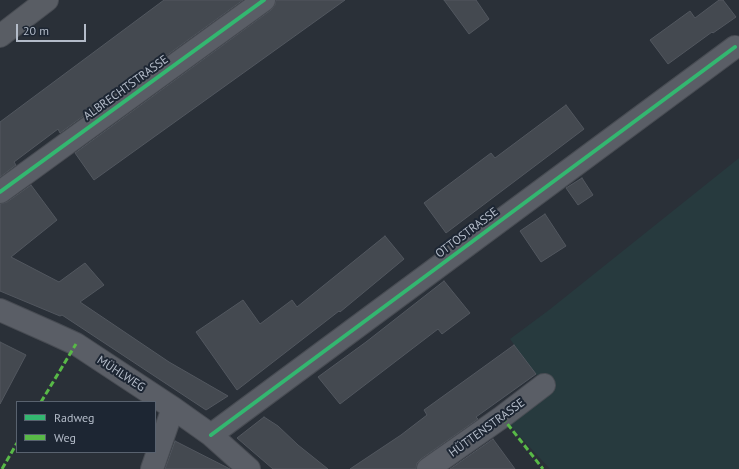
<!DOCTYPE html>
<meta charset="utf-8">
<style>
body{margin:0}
#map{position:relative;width:739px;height:469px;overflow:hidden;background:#2a3038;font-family:"PT Sans",sans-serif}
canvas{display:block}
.legend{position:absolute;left:16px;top:401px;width:140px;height:52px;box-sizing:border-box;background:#1d2633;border:1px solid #59626f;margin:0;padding:5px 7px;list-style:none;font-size:12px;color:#b4bcc9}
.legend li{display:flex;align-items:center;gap:8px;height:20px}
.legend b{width:20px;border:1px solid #59626f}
.scale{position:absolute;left:16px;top:24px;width:70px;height:18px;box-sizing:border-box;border:2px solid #b4bcc9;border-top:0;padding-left:5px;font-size:12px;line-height:14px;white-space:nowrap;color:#b4bcc9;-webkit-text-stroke:3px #1d2633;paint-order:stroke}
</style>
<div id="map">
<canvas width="739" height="469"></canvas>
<ul class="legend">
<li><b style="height:5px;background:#33b770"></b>Radweg</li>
<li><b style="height:5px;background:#58b947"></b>Weg</li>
</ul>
<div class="scale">20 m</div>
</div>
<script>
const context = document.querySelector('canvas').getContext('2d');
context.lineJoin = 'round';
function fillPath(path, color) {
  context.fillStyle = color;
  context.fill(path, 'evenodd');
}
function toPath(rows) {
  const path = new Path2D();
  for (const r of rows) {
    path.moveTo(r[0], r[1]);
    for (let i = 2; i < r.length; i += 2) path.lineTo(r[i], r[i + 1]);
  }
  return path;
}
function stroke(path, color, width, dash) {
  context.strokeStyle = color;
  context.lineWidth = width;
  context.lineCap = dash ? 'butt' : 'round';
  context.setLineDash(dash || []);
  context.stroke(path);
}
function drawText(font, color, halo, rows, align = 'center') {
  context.font = font + ' "PT Sans",sans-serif';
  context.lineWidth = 4;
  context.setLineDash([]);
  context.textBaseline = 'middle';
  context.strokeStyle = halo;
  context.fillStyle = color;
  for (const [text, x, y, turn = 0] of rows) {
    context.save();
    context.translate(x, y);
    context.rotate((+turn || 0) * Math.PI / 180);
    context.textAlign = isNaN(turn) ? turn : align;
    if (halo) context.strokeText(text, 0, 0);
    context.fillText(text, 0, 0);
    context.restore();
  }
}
fillPath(toPath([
 [739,158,739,469,550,469,502,417,544,385,510,339,549,310]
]), '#273a3e');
const building = toPath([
 [164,0,243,0,60,133,58,129,14,162,16,165,0,177,0,122,164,0],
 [276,0,345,0,94,180,75,153,271,10,275,5,276,0],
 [444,0,476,0,489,19,469,34,444,0],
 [719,0,723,0,736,17,713,33,712,32,668,64,650,40,690,11,695,18,719,0],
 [566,105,584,129,446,233,424,203,491,153,495,158,566,105],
 [582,178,593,195,578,205,566,188,582,178],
 [31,185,57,220,11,257,59,282,85,263,104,285,80,302,169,362,228,396,206,410,62,315,60,316,0,291,0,204,7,202,31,185],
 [545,214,566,246,541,262,520,231,545,214],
 [385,236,404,259,340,312,339,311,237,390,196,332,243,300,260,324,292,300,297,307,385,236],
 [444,281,470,313,442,334,438,329,340,404,318,377,366,342,444,281],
 [0,342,26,355,0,404,0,342],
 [514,345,536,374,476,417,478,419,421,459,417,463,416,469,350,469,401,435,427,415,424,410,514,345],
 [264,417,278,426,298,445,328,469,273,469,237,438,264,417],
 [493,439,515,469,450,469,493,439],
 [175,441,230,469,165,469,175,441]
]);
fillPath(building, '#444950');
stroke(building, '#52575f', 1);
const minor = toPath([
 [0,192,264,0],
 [0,310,52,333,76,344,173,408,211,435,249,469],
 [211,435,735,47],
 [152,469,173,408],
 [428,469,502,417,544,385]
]);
const secondary = toPath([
 [0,36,47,0]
]);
stroke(minor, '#484c53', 24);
stroke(secondary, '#484c53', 24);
stroke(minor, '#5a5e66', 22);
stroke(secondary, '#595d64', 22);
stroke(toPath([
 [41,402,76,344],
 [502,417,543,469],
 [2,469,17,443]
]), '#58b947', 3, [6, 3]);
stroke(toPath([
 [0,192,264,0],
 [211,435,735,47]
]), '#33b770', 4);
drawText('12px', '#b4bcc9', '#1d2633', [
 ["ALBRECHTSTRASSE",126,88,-36],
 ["OTTOSTRASSE",467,233,-37],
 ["MÜHLWEG",121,374,33],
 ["HÜTTENSTRASSE",487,428,-36]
]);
</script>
